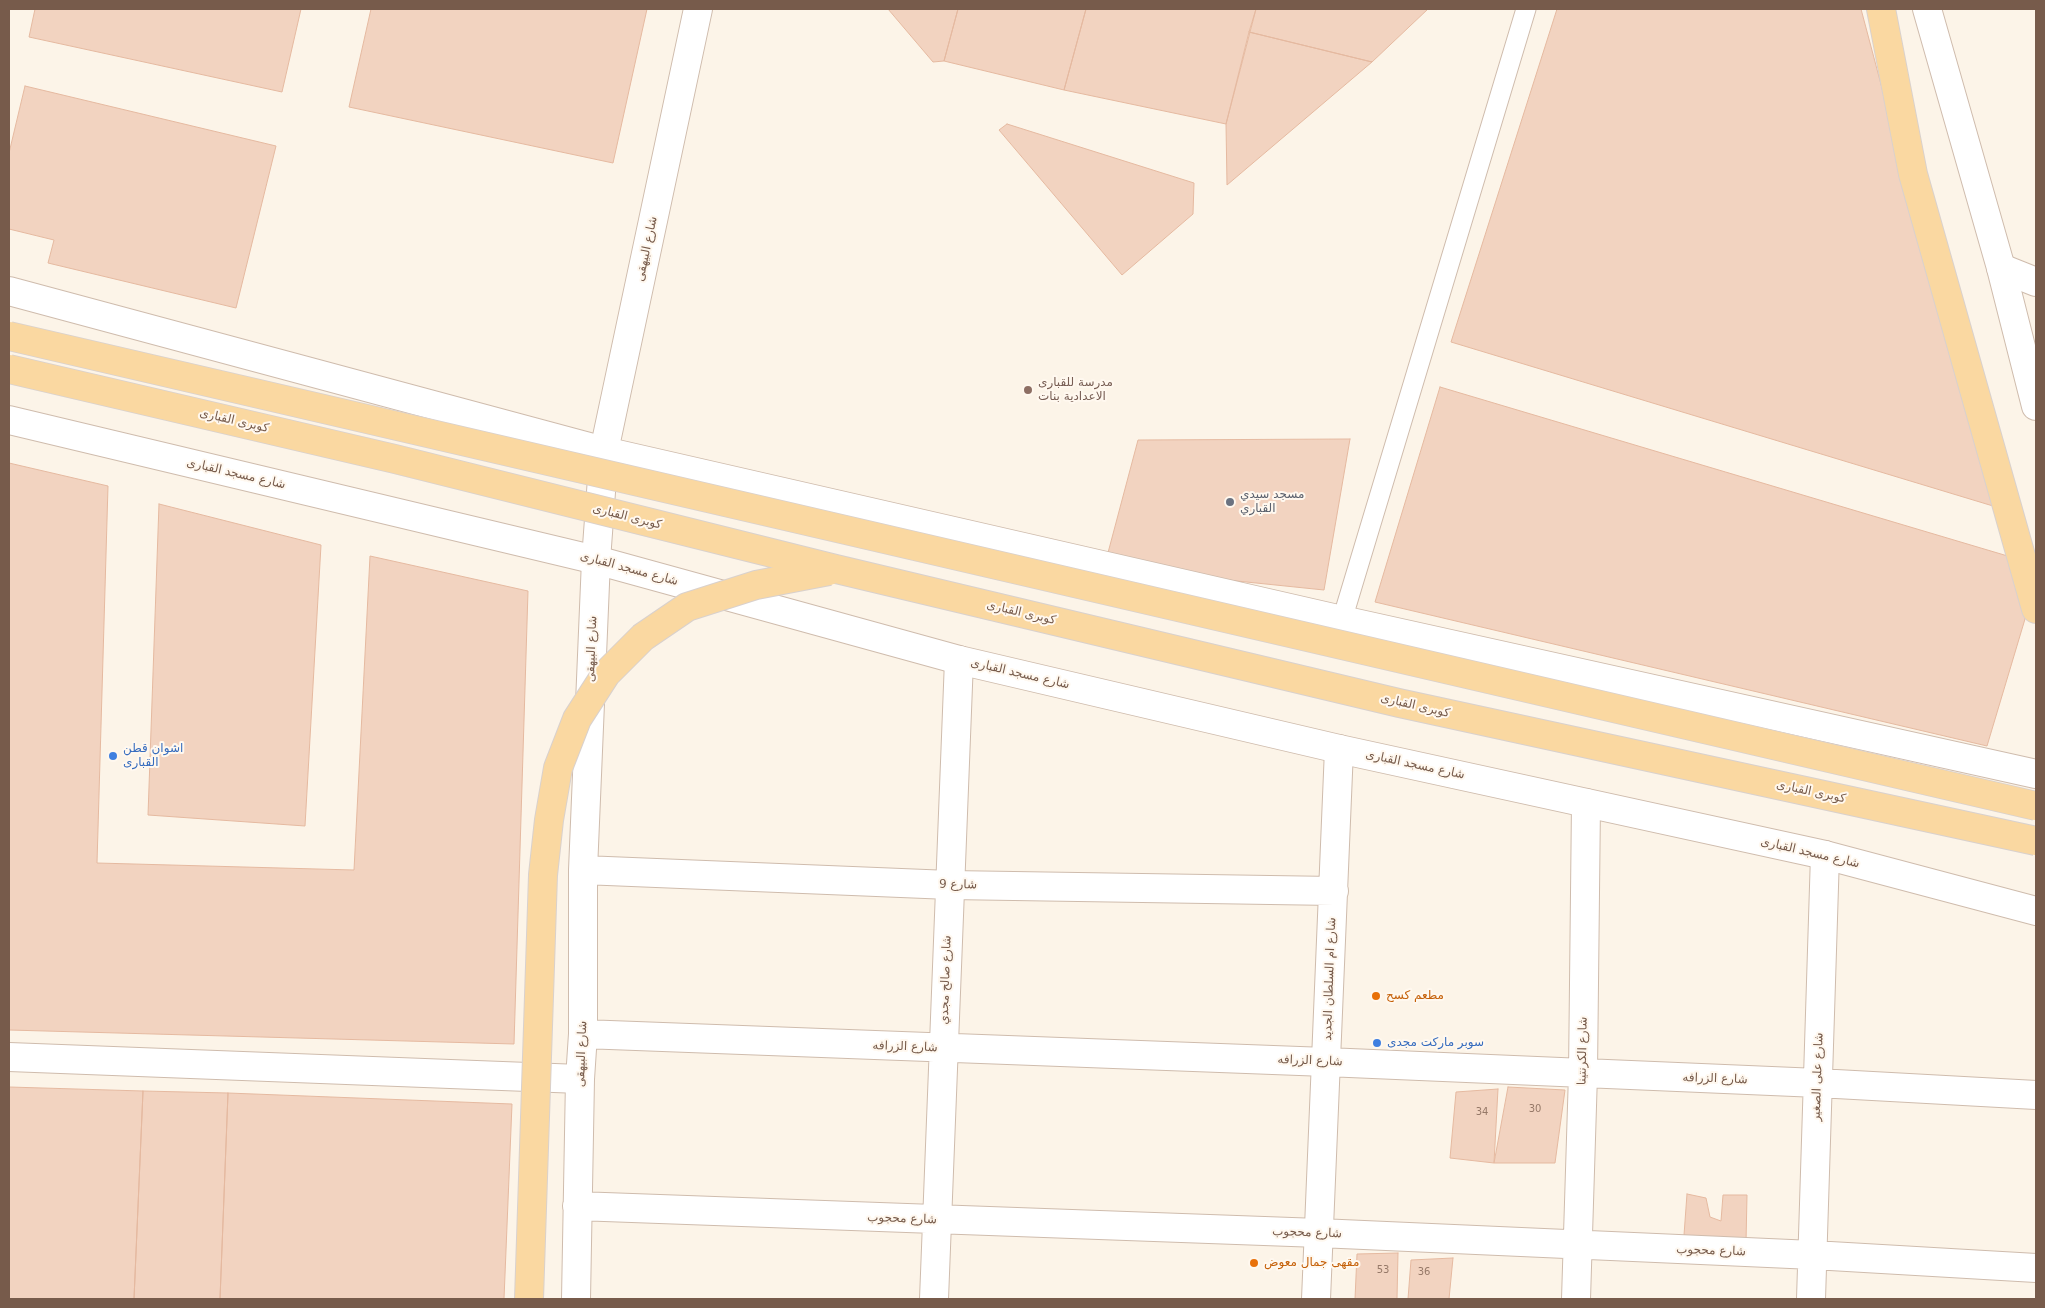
<!DOCTYPE html>
<meta charset="utf-8">
<style>
body{margin:0}
#map{position:relative;width:2045px;height:1308px;overflow:hidden;background:#fcf4e8;font-family:"DejaVu Sans",sans-serif}
canvas{display:block}
.frame{position:absolute;inset:0;border:10px solid #775b4b;pointer-events:none}
</style>
<div id="map">
<canvas width="2045" height="1308"></canvas>
<div class="frame"></div>
</div>
<script>
const context = document.querySelector('canvas').getContext('2d');
context.lineJoin = 'round';
function fillPath(path, color) {
  context.fillStyle = color;
  context.fill(path, 'evenodd');
}
function toPath(rows) {
  const path = new Path2D();
  for (const r of rows) {
    path.moveTo(r[0], r[1]);
    for (let i = 2; i < r.length; i += 2) path.lineTo(r[i], r[i + 1]);
  }
  return path;
}
function stroke(path, color, width, dash) {
  context.strokeStyle = color;
  context.lineWidth = width;
  context.lineCap = dash ? 'butt' : 'round';
  context.setLineDash(dash || []);
  context.stroke(path);
}
function drawText(font, color, halo, rows, align = 'center') {
  context.font = font + ' "DejaVu Sans","Noto Naskh Arabic",sans-serif';
  context.lineWidth = 4;
  context.setLineDash([]);
  context.textBaseline = 'middle';
  context.strokeStyle = halo;
  context.fillStyle = color;
  for (const [text, x, y, turn = 0] of rows) {
    context.save();
    context.translate(x, y);
    context.rotate((+turn || 0) * Math.PI / 180);
    context.textAlign = isNaN(turn) ? turn : align;
    if (halo) context.strokeText(text, 0, 0);
    context.fillText(text, 0, 0);
    context.restore();
  }
}
const building = toPath([
 [35,9,301,9,282,92,29,37,35,9],
 [371,9,647,9,613,163,349,107,371,9],
 [888,9,958,9,944,61,933,62,888,9],
 [958,9,1086,9,1064,90,944,61,958,9],
 [1086,9,1256,9,1226,124,1064,90,1086,9],
 [1256,9,1428,9,1372,62,1249,32,1256,9],
 [1557,9,1861,9,1993,506,1451,342,1557,9],
 [1249,32,1372,62,1227,185,1226,124,1249,32],
 [25,86,276,146,236,308,48,263,54,240,9,229,9,153,25,86],
 [1007,124,1194,183,1193,214,1122,275,999,130,1007,124],
 [1440,387,2011,557,2025,619,1987,746,1375,602,1440,387],
 [1350,439,1324,590,1169,574,1105,564,1138,440,1350,439],
 [9,463,108,486,97,863,354,870,370,556,528,591,514,1044,9,1030,9,463],
 [159,504,321,545,305,826,148,815,159,504],
 [9,1087,143,1091,134,1299,9,1299,9,1087],
 [1508,1087,1565,1090,1555,1163,1494,1163,1508,1087],
 [1498,1089,1494,1163,1450,1158,1456,1092,1498,1089],
 [143,1091,228,1093,220,1299,134,1299,143,1091],
 [228,1093,512,1104,504,1299,220,1299,228,1093],
 [1687,1194,1706,1198,1710,1217,1721,1221,1723,1195,1747,1195,1746,1243,1684,1235,1687,1194],
 [1398,1253,1397,1299,1355,1299,1357,1254,1398,1253],
 [1453,1258,1449,1299,1408,1299,1411,1260,1453,1258]
]);
fillPath(building, '#f2d3c0');
stroke(building, '#e5b9a0', 1);
const service = toPath([
 [1342,620,1526,9]
]);
const minor = toPath([
 [2001,268,2036,282],
 [583,870,950,885,1334,891],
 [583,1034,1326,1062,1818,1083,2036,1095],
 [9,1057,580,1079],
 [577,1206,1319,1233,1813,1255,2036,1268],
 [576,1299,580,1079,583,1034,583,870,596,560,604,451,698,9],
 [934,1299,959,660],
 [1316,1299,1339,749],
 [1576,1299,1583,1074,1586,803],
 [1811,1299,1825,855]
]);
const tertiary = toPath([
 [1927,9,2001,268,2036,406],
 [9,291,604,451,1342,620,2036,774],
 [9,420,596,560,959,660,1339,749,1825,855,2036,911]
]);
const primary = toPath([
 [1881,9,1913,174,2036,609]
]);
stroke(service, '#cfbcad', 21);
stroke(minor, '#cfbcad', 30);
stroke(tertiary, '#cfbcad', 30);
stroke(primary, '#d9d1cd', 30);
stroke(service, '#fff', 19);
stroke(minor, '#fff', 28);
stroke(tertiary, '#fff', 28);
stroke(primary, '#fad8a1', 28);
const primaryBridge = toPath([
 [9,336,2036,806],
 [9,369,395,459,836,569,1399,703,2036,841],
 [529,1299,543,875,549,820,558,768,577,719,606,674,643,637,687,607,756,585,829,571]
]);
stroke(primaryBridge, '#d9d1cd', 30, []);
stroke(primaryBridge, '#fad8a1', 28);
for (const [x, y, r, color] of [
 [1028,390,5,"#8d6e63"],
 [1230,502,5,"#6b7280"],
 [113,756,5,"#3f7fe0"],
 [1376,996,5,"#e8710a"],
 [1377,1043,5,"#3f7fe0"],
 [1254,1263,5,"#e8710a"]
]) {
  const dot = new Path2D();
  dot.arc(x, y, r, 0, 2 * Math.PI);
  context.fillStyle = color;
  context.fill(dot);
  stroke(dot, '#fff8ef', 2);
}
drawText('10px', '#967968', null, [
 ["30",1535,1109],
 ["34",1482,1112],
 ["53",1383,1270],
 ["36",1424,1272]
]);
drawText('12px', '#775b4b', '#fff8ef', [
 ["شارع البيهقى",647,249,-78],
 ["كوبرى القبارى",234,421,13],
 ["شارع مسجد القبارى",236,474,13],
 ["كوبرى القبارى",627,517,14],
 ["شارع مسجد القبارى",629,569,15],
 ["كوبرى القبارى",1021,613,13],
 ["شارع البيهقى",592,649,-88],
 ["شارع مسجد القبارى",1020,674,13],
 ["كوبرى القبارى",1415,706,13],
 ["شارع مسجد القبارى",1415,765,12],
 ["كوبرى القبارى",1811,792,12],
 ["شارع مسجد القبارى",1810,853,13],
 ["شارع 9",958,885,1],
 ["شارع ام السلطان الجديد",1330,979,-88],
 ["شارع صالح مجدي",946,980,-88],
 ["شارع الزرافه",905,1047,2],
 ["شارع الكرنتينا",1583,1051,-89],
 ["شارع البيهقى",582,1054,-88],
 ["شارع الزرافه",1310,1061,2],
 ["شارع على الصغير",1818,1077,-88],
 ["شارع الزرافه",1715,1079,2],
 ["شارع محجوب",902,1219,2],
 ["شارع محجوب",1307,1233,2],
 ["شارع محجوب",1711,1251,2]
]);
drawText('12px', '#785e54', '#fff8ef', [
 ["مدرسة للقبارى",1038,383],
 ["الاعدادية بنات",1038,397]
], 'left');
drawText('12px', '#5b616d', '#fff8ef', [
 ["مسجد سيدي",1240,495],
 ["القباري",1240,509]
], 'left');
drawText('12px', '#366cbe', '#fff8ef', [
 ["اشوان قطن",123,749],
 ["القبارى",123,763],
 ["سوبر ماركت مجدى",1387,1043]
], 'left');
drawText('12px', '#c56008', '#fff8ef', [
 ["مطعم كسح",1386,996],
 ["مقهى جمال معوض",1264,1263]
], 'left');
</script>
